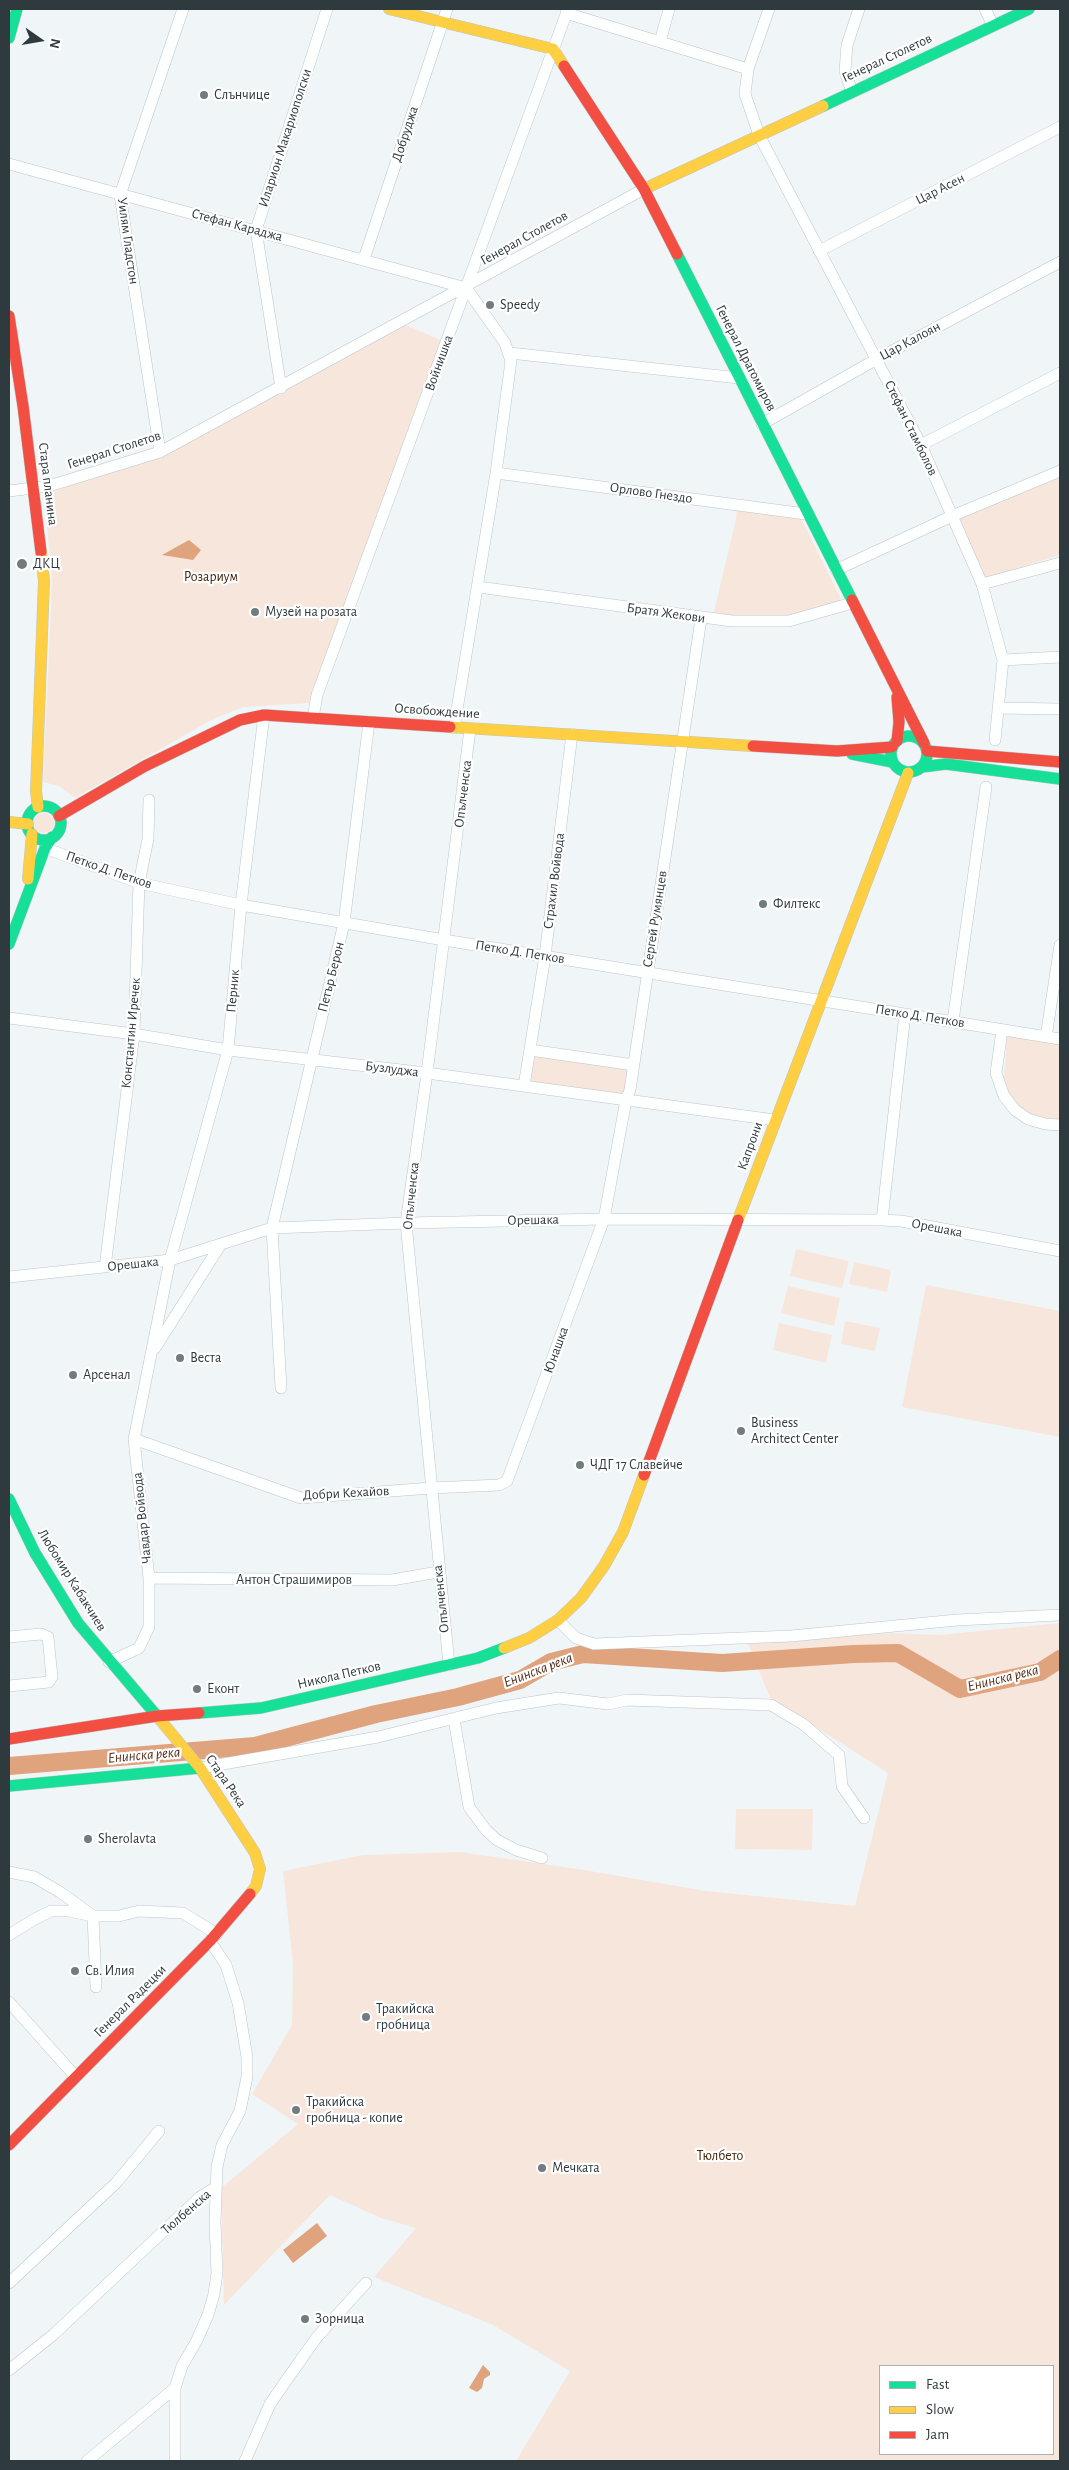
<!DOCTYPE html>
<meta charset="utf-8">
<style>
body{margin:0}
#map{position:relative;width:1069px;height:2470px;overflow:hidden;background:#f0f6f8;font-family:"Alegreya Sans",sans-serif}
canvas{display:block}
.frame{position:absolute;inset:0;border:10px solid #2e3a3e;pointer-events:none}
.legend{position:absolute;left:879px;top:2365px;width:175px;height:90px;box-sizing:border-box;background:#fff;border:1px solid #abb0b2;margin:0;padding:6px 9px;list-style:none;font-size:15px;color:#2e3a3e}
.legend li{display:flex;align-items:center;gap:10px;height:25px}
.legend b{width:25px;border:1px solid #abb0b2}
.north{position:absolute;left:15px;top:15px;width:50px;height:50px;-webkit-text-stroke:4px #fff;paint-order:stroke;rotate:103deg;font-size:14px;font-weight:700;line-height:20px;text-align:center;color:#2e3a3e}
.north::after{content:'';display:block;margin:auto;width:18px;height:22px;background:#2e3a3e;clip-path:polygon(50% 0,100% 100%,50% 72%,0 100%)}
</style>
<div id="map">
<canvas width="1069" height="2470"></canvas>
<div class="frame"></div>
<ul class="legend">
<li><b style="height:6px;background:#16e098"></b>Fast</li>
<li><b style="height:6px;background:#ffcf43"></b>Slow</li>
<li><b style="height:6px;background:#f24e42"></b>Jam</li>
</ul>
<div class="north">N</div>
</div>
<script>
const context = document.querySelector('canvas').getContext('2d');
context.lineJoin = 'round';
function fillPath(path, color) {
  context.fillStyle = color;
  context.fill(path, 'evenodd');
}
function toPath(rows) {
  const path = new Path2D();
  for (const r of rows) {
    if (r.length === 3) {
      path.moveTo(r[0] + r[2], r[1]);
      path.arc(r[0], r[1], r[2], 0, 2 * Math.PI);
      continue;
    }
    path.moveTo(r[0], r[1]);
    for (let i = 2; i < r.length; i += 2) path.lineTo(r[i], r[i + 1]);
  }
  return path;
}
function stroke(path, color, width, dash) {
  context.strokeStyle = color;
  context.lineWidth = width;
  context.lineCap = dash ? 'butt' : 'round';
  context.setLineDash(dash || []);
  context.stroke(path);
}
function drawText(font, color, halo, rows, align = 'center') {
  context.font = font + ' "Alegreya Sans",sans-serif';
  context.lineWidth = 4.5;
  context.setLineDash([]);
  context.textBaseline = 'middle';
  context.strokeStyle = halo;
  context.fillStyle = color;
  for (const [text, x, y, turn = 0] of rows) {
    context.save();
    context.translate(x, y);
    context.rotate((+turn || 0) * Math.PI / 180);
    context.textAlign = isNaN(turn) ? turn : align;
    if (halo) context.strokeText(text, 0, 0);
    context.fillText(text, 0, 0);
    context.restore();
  }
}
fillPath(toPath([
 [400,323,441,340,309,703,244,707,236,710,213,719,75,798,59,786,43,782,51,607,52,576,45,508,50,493,160,452],
 [1060,478,1060,555,983,579,956,516],
 [737,506,800,516,841,599,833,607,788,617,713,616,736,519],
 [44,823,10],
 [1007,1034,1060,1043,1060,1121,1044,1120,1026,1113,1011,1098,1004,1078],
 [535,1054,628,1066,624,1096,530,1084],
 [796,1249,849,1261,842,1288,790,1276],
 [854,1262,891,1270,887,1292,849,1284],
 [926,1285,1060,1311,1060,1437,902,1407],
 [788,1286,840,1298,834,1326,781,1313],
 [845,1321,880,1328,875,1351,841,1344],
 [779,1323,832,1335,826,1363,773,1350],
 [1060,1623,1060,2461,516,2461,570,2371,493,2325,374,2277,416,2228,381,2218,330,2195,224,2305,221,2188,298,2124,252,2094,292,2025,293,1964,283,1871,363,1855,460,1852,584,1870,706,1891,855,1906,888,1773,770,1698,748,1644,891,1633,939,1635],
 [880,2366,1053,2366,1053,2454,880,2454],
 [736,1809,813,1809,812,1850,735,1849]
]), '#f7e6dc');
fillPath(toPath([
 [189,540,201,550,193,560,162,555],
 [317,2223,327,2236,293,2263,283,2250],
 [483,2365,490,2372,490,2375,484,2379,482,2388,477,2392,469,2388]
]), '#dfa37e');
stroke(toPath([
 [9,1766,255,1746,376,1714,458,1697,520,1680,551,1662,583,1654,722,1663,854,1654,898,1653,960,1689,1040,1672,1060,1659]
]), '#dfa37e', 18);
const street = toPath([
 [769,9,748,69,745,94,759,135,921,445,982,584,1003,660,995,740],
 [985,9,993,25],
 [566,13,748,69],
 [660,42,669,9],
 [852,92,845,71,847,45,859,9],
 [9,164,466,288],
 [819,251,1060,127],
 [364,259,447,9],
 [510,353,739,378],
 [281,388,256,230,327,9],
 [762,424,877,359,1060,262],
 [921,445,1060,373],
 [160,452,120,195,183,9],
 [496,473,806,514],
 [9,491,49,486,160,452,644,189],
 [836,570,952,516,1060,471],
 [982,584,1060,563],
 [478,587,732,621,789,621,852,603],
 [1003,660,1060,657],
 [999,708,1060,709],
 [313,718,317,695,568,9],
 [454,728,496,473,511,361,505,343,466,288],
 [45,848,139,883,241,905,444,940,1060,1039],
 [9,1018,134,1034,228,1050,427,1073,775,1120],
 [953,1021,986,787],
 [1002,1030,996,1073,1004,1096,1015,1110,1028,1119,1045,1124,1060,1125],
 [1046,1037,1060,945],
 [530,1050,634,1065],
 [524,1086,545,956,572,734],
 [882,1220,905,1014],
 [105,1267,134,1034,139,883,148,839,149,800],
 [9,1277,170,1260,272,1228,406,1223,604,1219,882,1220,901,1221,1060,1251],
 [155,1348,221,1244],
 [281,1388,272,1228,344,923,369,722],
 [134,1439,301,1498,431,1488,499,1485,507,1481,604,1219,626,1100,630,1090,701,619],
 [149,1578,392,1580,438,1572],
 [558,1620,576,1638,594,1644,791,1636,957,1620,1060,1615],
 [9,1637,41,1634,48,1637,52,1677,49,1682,9,1686],
 [109,1662,139,1648,149,1627,149,1578,134,1439,170,1260,228,1050,241,905,264,715],
 [449,1665,406,1223,427,1073,470,729],
 [454,1719,469,1807,486,1830,497,1840,516,1850,542,1858],
 [200,1768,378,1737,496,1708,559,1698,608,1704,627,1700,771,1705,803,1724,839,1755,842,1786,864,1818],
 [9,1872,34,1877,60,1892,93,1916,119,1916,139,1911,183,1913,217,1934],
 [9,1935,33,1920,51,1911,69,1911,93,1916,96,1987],
 [9,2002,76,2077],
 [9,2283,116,2183,159,2131],
 [9,2370,53,2335,200,2197,215,2188],
 [87,2461,175,2388],
 [175,2461,175,2388,182,2366,196,2342,208,2315,214,2294,217,2273,215,2222,217,2167,222,2145,240,2111,247,2077,247,2057,238,2003,226,1965,210,1941],
 [245,2461,270,2404,288,2378,317,2337,366,2283]
]);
const fast = toPath([
 [9,38,17,9],
 [823,106,1029,9],
 [677,254,852,600],
 [909,754,18],
 [852,754,892,762],
 [922,767,946,764,1060,779],
 [44,823,17],
 [9,944,45,848,52,837],
 [9,1499,35,1553,78,1623,157,1716],
 [199,1713,261,1708,478,1658,504,1648],
 [9,1786,200,1768]
]);
const slow = toPath([
 [389,9,553,49,564,66],
 [644,189,823,106],
 [450,727,753,746],
 [38,807,36,791,44,581,41,552],
 [9,822,28,824],
 [28,879,32,834],
 [738,1220,908,773],
 [504,1648,529,1638,558,1620,581,1598,604,1566,623,1532,644,1475],
 [157,1716,200,1768],
 [200,1768,255,1853,260,1869,256,1886,250,1894]
]);
const jam = toPath([
 [564,66,644,189,677,254],
 [9,316,23,406,41,552],
 [852,600,924,743],
 [897,697,899,722,897,741],
 [753,746,837,751,892,747],
 [927,751,1060,762],
 [59,816,145,766,240,720,264,715,450,727],
 [644,1475,738,1220],
 [9,1739,157,1716,199,1713],
 [9,2145,210,1941,250,1894]
]);
stroke(street, '#bdc5c8', 12);
stroke(fast, '#bdc5c8', 12);
stroke(slow, '#bdc5c8', 12);
stroke(jam, '#bdc5c8', 12);
stroke(street, '#fdfefe', 11);
stroke(fast, '#16e098', 11);
stroke(slow, '#ffcf43', 11);
stroke(jam, '#f24e42', 11);
for (const [x, y, r, color] of [
 [204,95,5,"#727c7f"],
 [490,305,5,"#727c7f"],
 [22,564,6,"#727c7f"],
 [255,612,5,"#727c7f"],
 [763,904,5,"#727c7f"],
 [180,1358,5,"#727c7f"],
 [73,1375,5,"#727c7f"],
 [741,1431,5,"#727c7f"],
 [580,1465,5,"#727c7f"],
 [197,1689,5,"#727c7f"],
 [88,1839,5,"#727c7f"],
 [75,1971,5,"#727c7f"],
 [366,2017,5,"#727c7f"],
 [296,2110,5,"#727c7f"],
 [542,2168,5,"#727c7f"],
 [305,2319,5,"#727c7f"]
]) {
  const dot = new Path2D();
  dot.arc(x, y, r, 0, 2 * Math.PI);
  context.fillStyle = color;
  context.fill(dot);
  stroke(dot, '#fff', 2);
}
drawText('14px', '#2e3a3e', '#fff', [
 ["Генерал Столетов",887,58,-25],
 ["Добруджа",405,134,-72],
 ["Иларион Макариополски",285,138,-72],
 ["Цар Асен",940,189,-27],
 ["Стефан Караджа",237,225,15],
 ["Генерал Столетов",524,238,-29],
 ["Уилям Гладстон",128,241,82],
 ["Цар Калоян",910,341,-28],
 ["Генерал Драгомиров",746,358,63],
 ["Войнишка",439,363,-70],
 ["Стефан Стамболов",911,428,64],
 ["Генерал Столетов",114,450,-18],
 ["Стара планина",48,484,83],
 ["Орлово Гнездо",651,493,8],
 ["Братя Жекови",666,613,8],
 ["Освобождение",437,711,4],
 ["Опълченска",463,794,-83],
 ["Петко Д. Петков",109,870,19],
 ["Страхил Войвода",554,881,-83],
 ["Сергей Румянцев",655,919,-81],
 ["Петко Д. Петков",520,952,9],
 ["Петър Берон",331,977,-76],
 ["Перник",233,991,-85],
 ["Петко Д. Петков",920,1016,9],
 ["Константин Иречек",131,1033,-85],
 ["Бузлуджа",392,1069,7],
 ["Капрони",750,1146,-70],
 ["Опълченска",411,1196,-84],
 ["Орешака",533,1220,-1],
 ["Орешака",937,1228,11],
 ["Орешака",133,1264,-6],
 ["Юнашка",556,1350,-70],
 ["Добри Кехайов",346,1493,-3],
 ["Чавдар Войвода",142,1518,-96],
 ["Любомир Кабакчиев",72,1580,58],
 ["Антон Страшимиров",294,1580],
 ["Опълченска",441,1599,-96],
 ["Никола Петков",339,1675,-13],
 ["Стара Река",226,1781,56],
 ["Генерал Радецки",130,2001,-45],
 ["Тюлбенска",186,2212,-41]
]);
drawText('14px', '#2e3a3e', '#fff', [
 ["Слънчице",214,95],
 ["Speedy",500,305],
 ["ДКЦ",33,564],
 ["Музей на розата",265,612],
 ["Филтекс",773,904],
 ["Веста",190,1358],
 ["Арсенал",83,1375],
 ["Business",751,1423],
 ["Architect Center",751,1439],
 ["ЧДГ 17 Славейче",590,1465],
 ["Еконт",207,1689],
 ["Sherolavta",98,1839],
 ["Св. Илия",85,1971],
 ["Тракийска",376,2009],
 ["гробница",376,2025],
 ["Тракийска",306,2102],
 ["гробница - копие",306,2118],
 ["Мечката",552,2168],
 ["Зорница",315,2319]
], 'left');
drawText('14px', '#47240d', '#fff', [
 ["Розариум",211,577],
 ["Тюлбето",720,2156]
]);
drawText('italic 15px', '#532e18', '#fff', [
 ["Енинска река",538,1670,-21],
 ["Енинска река",1003,1678,-14],
 ["Енинска река",144,1755,-5]
]);
</script>
